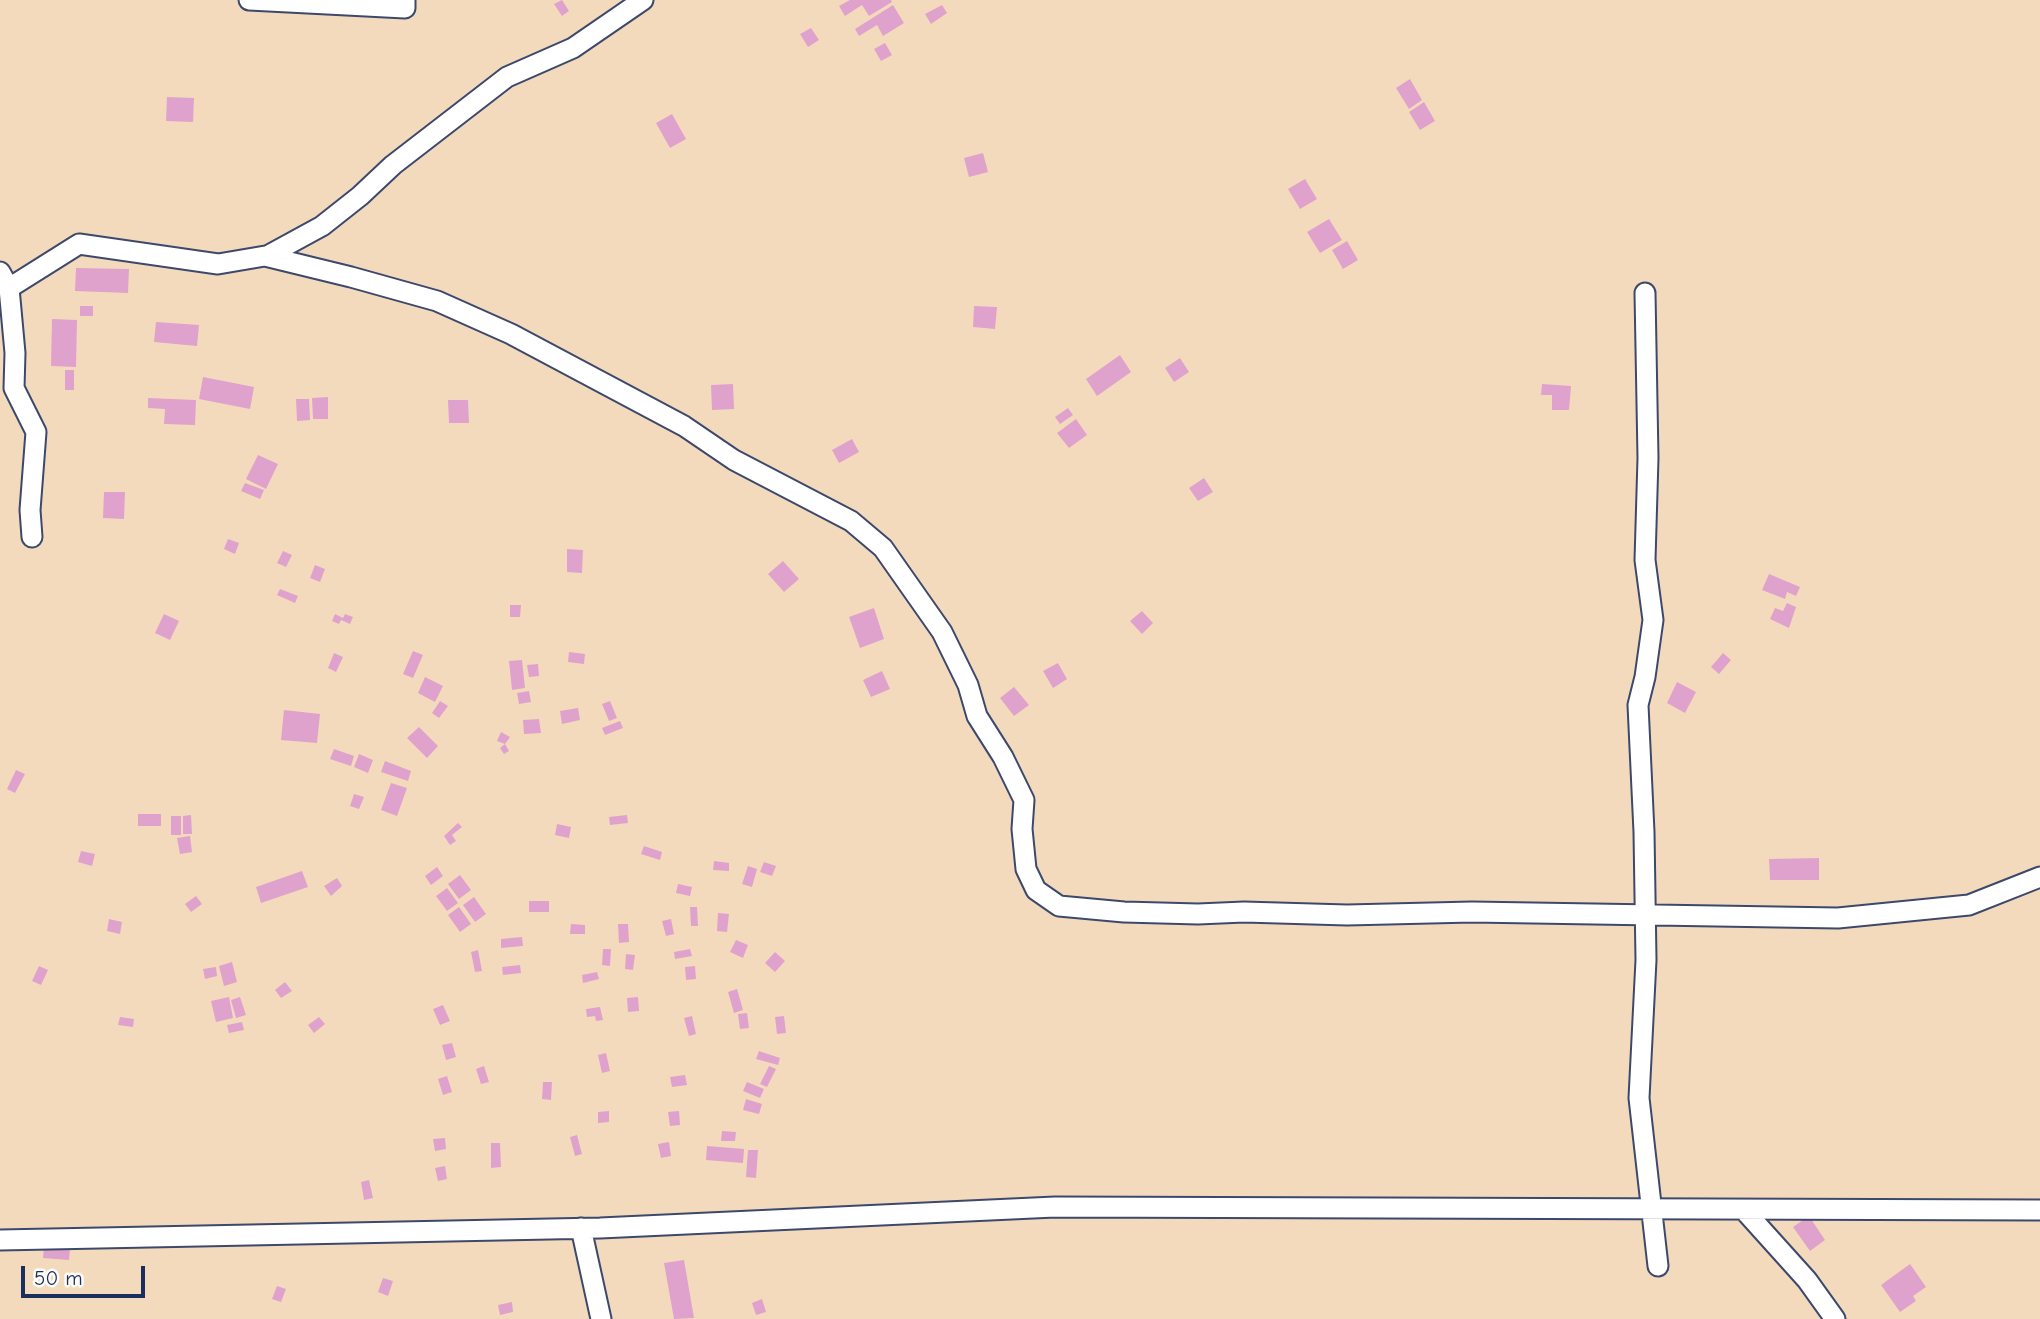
<!DOCTYPE html>
<style>
body{margin:0}
#map{position:relative;width:2040px;height:1319px;overflow:hidden;background:#f4dabd;font-family:"Comic Neue",sans-serif}
canvas{display:block}
.scale{position:absolute;left:21px;top:1266px;width:124px;height:32px;box-sizing:border-box;border:4px solid #1b2f5e;border-top:0;padding-left:9px;font-size:21px;line-height:24px;white-space:nowrap;color:#1b2f5e;-webkit-text-stroke:5px #fdfcf7;paint-order:stroke}
</style>
<div id="map">
<canvas width="2040" height="1319"></canvas>
<div class="scale">50 m</div>
</div>
<script>
const context = document.querySelector('canvas').getContext('2d');
context.lineJoin = 'round';
function fillPath(path, color) {
  context.fillStyle = color;
  context.fill(path, 'evenodd');
}
function toPath(rows) {
  const path = new Path2D();
  for (const r of rows) {
    path.moveTo(r[0], r[1]);
    for (let i = 2; i < r.length; i += 2) path.lineTo(r[i], r[i + 1]);
  }
  return path;
}
function stroke(path, color, width, dash) {
  context.strokeStyle = color;
  context.lineWidth = width;
  context.lineCap = dash ? 'butt' : 'round';
  context.setLineDash(dash || []);
  context.stroke(path);
}
fillPath(toPath([
 [562,0,569,11,562,16,554,4],
 [850,0,891,0,892,2,869,16,862,5,845,16,839,6],
 [893,5,904,23,883,36,877,25,859,36,855,29],
 [942,5,947,13,931,24,925,14],
 [811,28,819,40,808,47,800,34],
 [885,43,892,55,881,61,874,49],
 [1410,79,1422,100,1409,109,1396,88],
 [167,97,194,98,193,122,166,121],
 [1424,102,1435,121,1420,130,1409,112],
 [672,114,686,139,670,148,656,123],
 [983,153,988,172,969,177,964,158],
 [1305,179,1317,199,1300,209,1288,189],
 [1329,219,1342,240,1320,253,1307,232],
 [1347,241,1358,260,1343,269,1332,250],
 [76,268,129,269,128,293,75,291],
 [80,306,93,306,93,316,80,316],
 [974,306,997,307,995,329,973,327],
 [52,319,77,320,76,367,51,366],
 [156,322,199,325,197,346,154,342],
 [1120,355,1131,372,1097,396,1086,379],
 [1180,358,1189,372,1174,382,1165,368],
 [65,370,74,370,74,390,65,390],
 [203,377,254,387,250,409,199,399],
 [733,384,734,409,712,410,711,385],
 [1542,384,1571,386,1569,410,1552,410,1552,395,1541,395],
 [328,397,328,419,313,419,312,398],
 [148,398,196,400,195,425,164,424,165,409,148,408],
 [296,399,309,399,310,420,297,421],
 [448,400,468,400,469,423,449,423],
 [1068,408,1073,415,1060,424,1055,417],
 [1076,419,1087,435,1069,448,1057,433],
 [852,439,859,452,839,463,832,450],
 [258,455,278,464,266,489,246,479],
 [1204,478,1213,492,1198,501,1189,488],
 [245,483,264,490,260,499,241,491],
 [104,492,125,492,124,519,103,518],
 [228,539,239,543,235,554,224,549],
 [567,549,583,550,582,573,567,572],
 [283,551,292,555,286,567,277,563],
 [783,561,799,579,784,592,768,574],
 [315,565,325,569,320,582,310,578],
 [1769,574,1800,587,1796,596,1787,592,1785,599,1762,590],
 [280,589,298,596,295,603,277,595],
 [1787,603,1796,607,1789,628,1770,619,1775,608,1783,611],
 [510,605,521,605,520,617,510,617],
 [874,608,884,639,860,648,849,617],
 [1142,611,1153,623,1142,634,1130,621],
 [164,614,179,621,170,640,155,633],
 [335,614,343,618,345,614,353,617,350,624,341,620,339,624,332,621],
 [413,651,423,655,413,678,403,674],
 [569,652,585,654,584,664,568,662],
 [334,653,343,657,336,672,328,668],
 [1723,653,1731,660,1719,674,1711,667],
 [522,660,525,688,512,690,509,661],
 [1058,663,1067,679,1053,688,1043,671],
 [538,664,539,676,529,677,527,665],
 [882,671,890,689,871,697,863,680],
 [425,677,443,686,435,702,418,693],
 [1677,682,1696,692,1685,713,1667,703],
 [1014,687,1029,705,1014,716,1000,698],
 [529,691,531,702,519,704,517,693],
 [440,701,448,706,439,718,432,713],
 [610,701,617,718,609,721,602,704],
 [578,708,580,720,562,724,560,711],
 [284,710,320,714,317,743,281,740],
 [539,719,541,733,524,734,523,720],
 [620,721,623,728,605,735,602,728],
 [419,727,438,746,427,758,407,738],
 [501,732,510,737,505,744,509,751,504,754,500,748,505,744,497,741],
 [334,749,354,756,351,766,330,759],
 [359,754,373,760,368,773,354,767],
 [385,761,411,771,408,781,381,772],
 [16,770,25,774,15,793,7,789],
 [391,783,407,788,397,816,381,810],
 [354,794,364,797,359,809,350,806],
 [138,814,161,814,161,826,138,826],
 [191,815,192,834,183,834,183,816],
 [627,815,628,823,610,825,609,817],
 [171,816,181,816,181,835,171,835],
 [458,823,462,827,452,835,456,841,450,845,444,836],
 [557,824,571,827,569,838,555,835],
 [190,836,192,852,180,854,177,838],
 [644,846,662,852,660,860,641,854],
 [81,851,95,854,92,866,78,862],
 [1819,858,1819,880,1770,880,1769,859],
 [714,861,729,863,729,871,713,870],
 [764,862,776,866,772,876,760,872],
 [748,866,757,869,752,887,742,884],
 [437,867,443,876,431,885,425,876],
 [302,871,308,887,261,903,256,887],
 [460,875,471,890,459,899,448,884],
 [337,878,342,886,331,896,324,886],
 [678,884,692,887,690,896,676,893],
 [447,888,458,903,447,911,436,896],
 [196,896,202,904,191,912,185,904],
 [474,897,486,914,475,922,463,905],
 [529,901,549,901,549,912,529,912],
 [459,907,471,924,460,932,448,915],
 [690,907,697,907,698,926,691,926],
 [718,913,729,914,727,932,717,931],
 [109,919,122,922,120,934,107,931],
 [671,919,674,934,666,936,662,921],
 [571,924,585,925,585,934,570,934],
 [618,924,628,924,629,942,619,943],
 [522,937,523,946,501,948,501,939],
 [736,940,748,945,743,958,730,952],
 [603,949,611,949,610,966,602,965],
 [690,949,692,956,675,959,674,952],
 [478,950,482,971,475,972,471,952],
 [775,952,785,961,775,972,765,963],
 [626,954,635,955,633,970,625,969],
 [232,962,237,982,224,986,219,966],
 [520,965,521,973,503,975,502,967],
 [39,966,48,970,41,985,32,981],
 [695,966,696,979,686,980,685,967],
 [216,967,217,976,205,979,203,969],
 [597,972,599,979,583,983,582,975],
 [285,982,292,991,281,998,275,990],
 [737,989,743,1010,734,1013,728,992],
 [229,997,233,1018,216,1022,211,1001],
 [240,997,246,1015,236,1018,231,1000],
 [638,997,639,1011,628,1012,627,998],
 [443,1005,450,1021,440,1025,433,1009],
 [600,1007,603,1020,596,1021,595,1016,587,1017,586,1009],
 [747,1013,749,1028,740,1029,738,1014],
 [692,1016,696,1034,689,1036,684,1018],
 [784,1016,786,1033,777,1034,775,1017],
 [120,1017,134,1019,133,1027,118,1025],
 [319,1017,325,1024,314,1033,308,1025],
 [242,1022,244,1030,229,1033,227,1025],
 [452,1043,456,1057,446,1060,442,1045],
 [759,1051,780,1058,778,1065,756,1059],
 [606,1053,610,1071,602,1073,598,1055],
 [484,1066,489,1082,481,1084,476,1069],
 [769,1066,776,1069,767,1087,760,1084],
 [685,1075,687,1085,672,1087,670,1077],
 [447,1076,452,1092,443,1095,438,1079],
 [543,1082,552,1082,551,1100,542,1099],
 [747,1082,764,1089,760,1098,743,1091],
 [746,1099,762,1104,759,1114,743,1110],
 [609,1111,609,1122,598,1123,598,1112],
 [679,1111,680,1125,670,1126,668,1112],
 [722,1131,736,1132,735,1141,721,1141],
 [577,1135,582,1154,575,1156,570,1137],
 [445,1138,446,1149,435,1151,433,1139],
 [669,1142,671,1156,661,1158,658,1144],
 [491,1143,500,1143,501,1167,491,1168],
 [707,1146,744,1149,743,1163,706,1160],
 [748,1150,758,1150,756,1178,746,1177],
 [445,1166,447,1179,438,1181,435,1168],
 [369,1180,373,1198,364,1200,361,1182],
 [1809,1216,1825,1240,1810,1251,1793,1227],
 [44,1246,70,1248,69,1260,43,1258],
 [684,1260,694,1318,674,1319,664,1263],
 [1910,1264,1926,1287,1913,1296,1916,1301,1900,1312,1881,1285],
 [383,1278,393,1281,388,1296,378,1292],
 [277,1286,286,1289,281,1302,272,1299],
 [762,1299,766,1312,756,1315,752,1303],
 [512,1302,513,1312,500,1315,498,1305]
]), '#dfa2cc');
const minor = toPath([
 [249,0,405,8,405,0],
 [267,256,322,226,360,196,393,165,507,77,573,48,643,0],
 [0,272,9,288,15,353,14,388,36,432,30,510,32,537],
 [9,288,79,244,218,264,265,256,351,277,437,301,511,334,684,426,734,460,851,521,883,548,942,632,968,685,977,716,1003,757,1024,800,1022,829,1026,869,1036,890,1059,906,1124,912,1198,914,1244,912,1347,915,1472,912,1838,918,1969,905,2040,877],
 [1645,293,1648,458,1645,560,1653,620,1645,677,1638,705,1644,832,1646,960,1639,1098,1658,1266],
 [1744,1210,1807,1280,1835,1319],
 [581,1228,601,1319],
 [0,1240,600,1228,1055,1207,2040,1210]
]);
stroke(minor, '#3c496c', 23);
stroke(minor, '#fff', 19);
</script>
